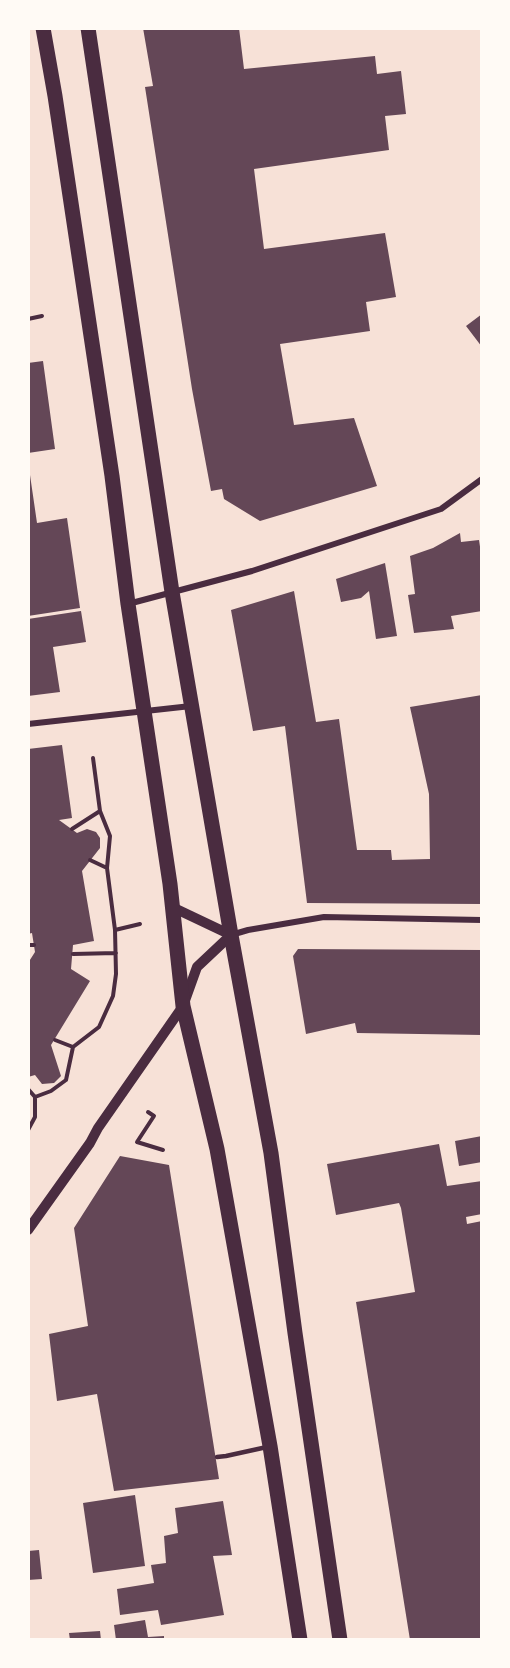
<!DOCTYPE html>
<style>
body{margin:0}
#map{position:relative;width:510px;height:1668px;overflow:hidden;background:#f7e1d7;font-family:"PT Serif",serif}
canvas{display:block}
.frame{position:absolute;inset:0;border:30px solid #fffaf5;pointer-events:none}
</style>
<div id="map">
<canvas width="510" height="1668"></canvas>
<div class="frame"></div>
</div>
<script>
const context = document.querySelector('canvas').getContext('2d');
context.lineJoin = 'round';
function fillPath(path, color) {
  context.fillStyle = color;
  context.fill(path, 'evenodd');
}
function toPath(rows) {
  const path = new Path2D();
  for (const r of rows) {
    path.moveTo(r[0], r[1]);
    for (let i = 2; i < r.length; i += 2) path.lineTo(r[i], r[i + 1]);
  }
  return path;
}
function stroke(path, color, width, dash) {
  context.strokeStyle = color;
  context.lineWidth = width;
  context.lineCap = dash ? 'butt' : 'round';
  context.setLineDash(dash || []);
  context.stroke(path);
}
fillPath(toPath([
 [143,28,239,28,244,69,375,56,377,74,401,71,406,114,385,116,389,150,254,169,264,249,385,233,396,297,366,302,370,331,280,344,294,425,354,418,377,486,260,521,224,499,222,489,211,491,192,389,145,87,153,86],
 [482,314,482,347,466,326],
 [43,361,55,449,28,453,28,363],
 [28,475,30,475,37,523,67,518,80,608,28,616],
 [460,533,461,542,479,540,482,560,482,611,451,616,454,629,414,633,408,595,415,594,410,556,433,548],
 [385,563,397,636,376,639,369,591,361,598,341,602,336,579],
 [294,591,316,722,339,719,357,850,391,850,392,860,430,859,429,794,410,707,482,695,482,904,307,903,285,726,253,731,231,610],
 [81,611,86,642,53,647,60,692,28,696,28,619],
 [62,745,72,818,59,820,77,833,87,829,96,832,100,838,100,848,82,871,94,941,73,945,71,969,90,981,51,1045,61,1076,54,1083,42,1084,35,1075,28,1077,28,963,35,952,32,933,28,934,28,749],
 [298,949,482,950,482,1035,357,1033,355,1023,306,1034,293,956],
 [482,1136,482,1162,459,1166,455,1141],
 [439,1144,447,1186,482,1181,482,1214,466,1217,467,1224,482,1221,482,1640,410,1640,356,1302,415,1292,401,1208,399,1203,336,1215,327,1164],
 [120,1156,169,1165,219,1479,114,1491,97,1394,57,1401,49,1334,88,1326,74,1228],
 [135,1495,145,1566,93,1573,83,1503],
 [223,1501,232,1555,213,1556,224,1615,161,1625,158,1610,120,1615,117,1589,154,1583,151,1565,166,1563,164,1536,178,1533,175,1508],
 [39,1550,42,1579,28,1580,28,1551],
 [145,1620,148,1637,164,1636,164,1640,116,1640,114,1625],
 [100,1631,101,1640,70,1640,69,1633]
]), '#644757');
stroke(toPath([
 [28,319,42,316],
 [93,758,100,811,110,836,107,868,115,930],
 [72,829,100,811],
 [90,860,107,868],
 [28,945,34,945],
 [73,954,116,953],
 [55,1040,73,1047,99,1027,113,996,116,974,115,930,140,924],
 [28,1089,35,1097,51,1091,66,1080,73,1047],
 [148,1112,154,1116,137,1142,163,1150],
 [28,1130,35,1117,35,1097]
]), '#4a2c40', 4);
stroke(toPath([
 [217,1457,226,1456,267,1447]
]), '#4a2c40', 4.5);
stroke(toPath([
 [128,604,252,571,441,509,482,479],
 [28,724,191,706],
 [231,935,248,930,324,917,482,920]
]), '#4a2c40', 6);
stroke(toPath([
 [28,1230,90,1143,98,1128,183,1006,197,967,231,935,172,907]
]), '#4a2c40', 10);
stroke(toPath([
 [43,28,55,96,112,476,128,604,170,884,183,1006,217,1149,270,1446,300,1640],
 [88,28,172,592,231,935,271,1153,295,1333,340,1640]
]), '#4a2c40', 15);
</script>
